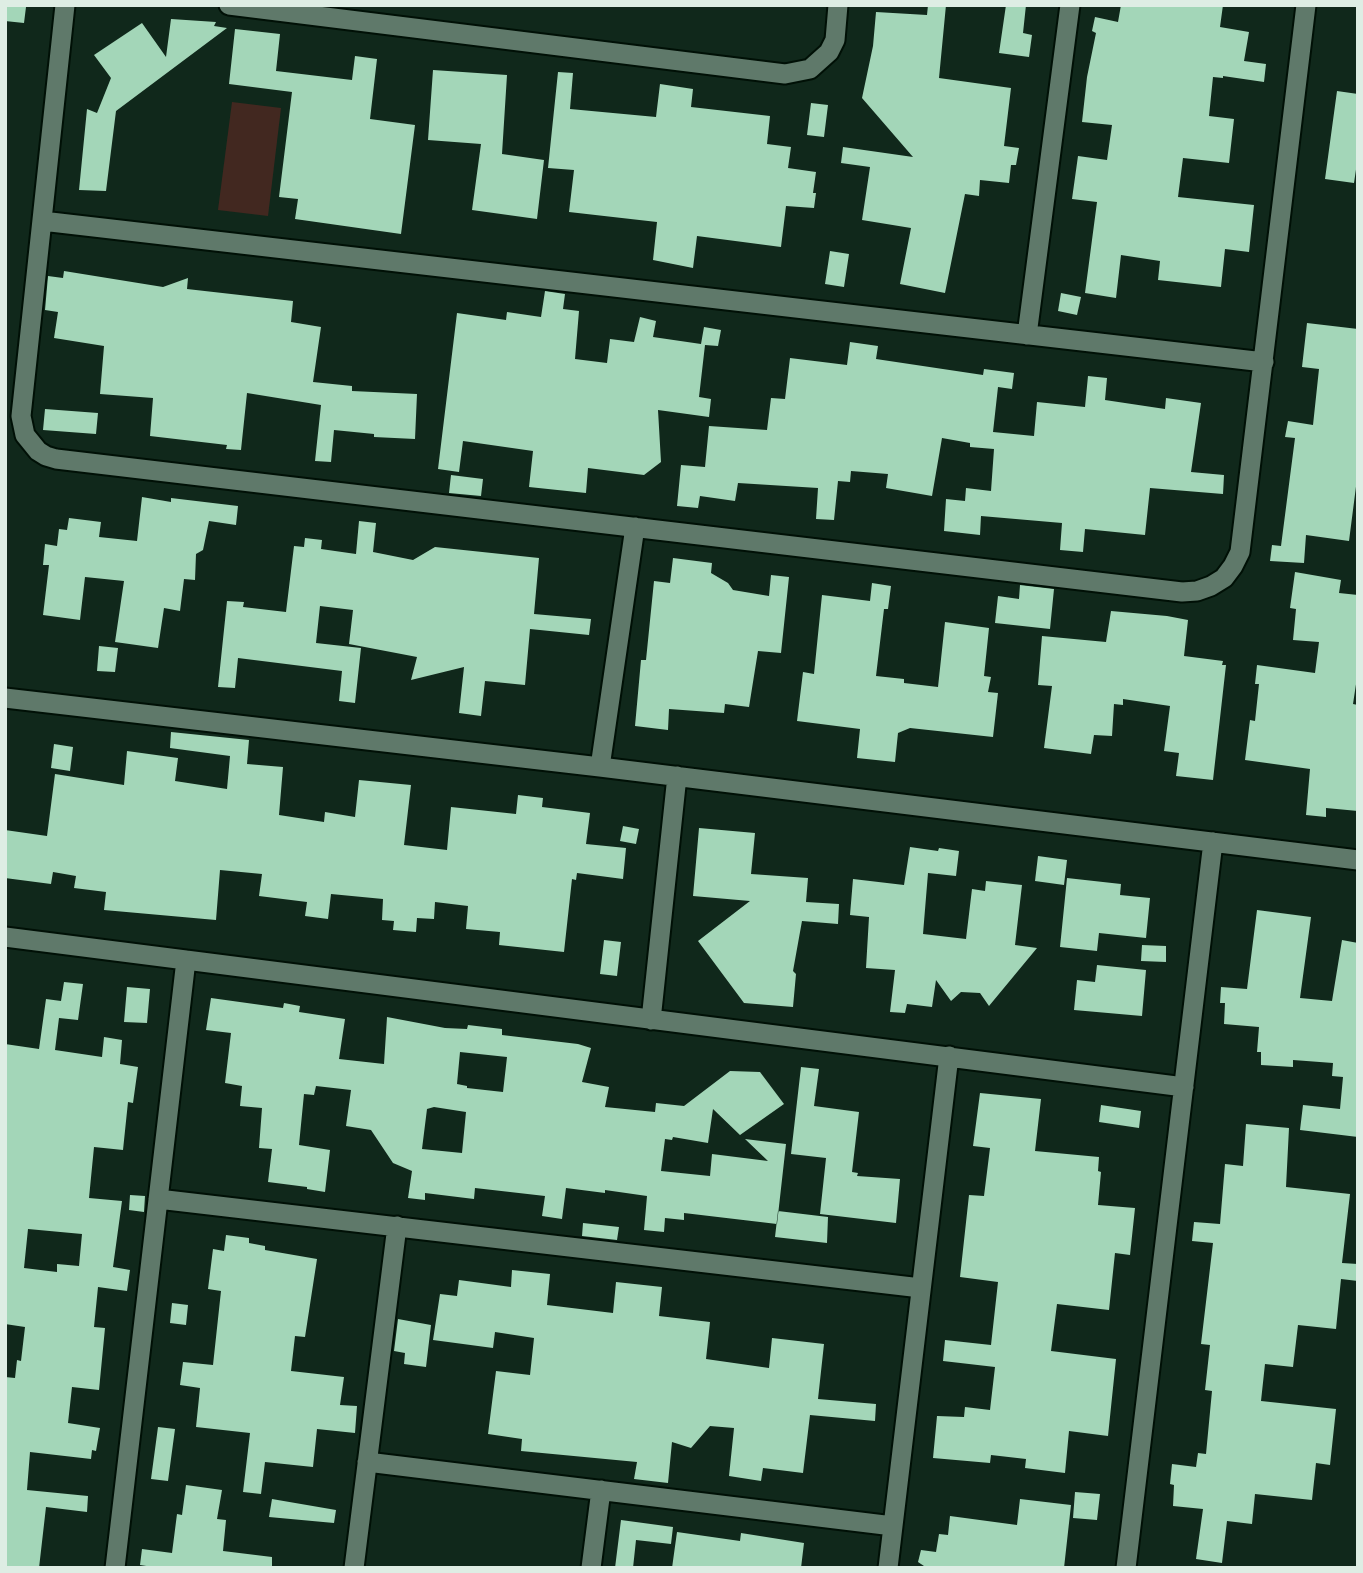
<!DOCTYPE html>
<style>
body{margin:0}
#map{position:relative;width:1363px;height:1573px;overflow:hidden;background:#10281b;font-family:"IBM Plex Serif",serif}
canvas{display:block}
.frame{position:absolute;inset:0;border:7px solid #deede4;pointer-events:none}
</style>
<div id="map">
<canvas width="1363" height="1573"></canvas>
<div class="frame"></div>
</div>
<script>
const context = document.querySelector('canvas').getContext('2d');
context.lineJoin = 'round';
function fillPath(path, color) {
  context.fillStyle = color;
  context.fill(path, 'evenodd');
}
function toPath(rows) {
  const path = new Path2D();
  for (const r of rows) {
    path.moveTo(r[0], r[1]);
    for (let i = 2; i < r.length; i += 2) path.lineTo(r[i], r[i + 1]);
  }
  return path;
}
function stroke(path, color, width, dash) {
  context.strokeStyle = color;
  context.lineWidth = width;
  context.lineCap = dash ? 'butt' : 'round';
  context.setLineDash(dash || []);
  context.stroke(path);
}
fillPath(toPath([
 [232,102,281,108,268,216,218,210]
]), '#422820');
fillPath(toPath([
 [5,5,26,7,24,23,5,21],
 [928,5,946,5,939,78,1011,88,1004,146,1019,148,1016,165,1011,165,1009,183,980,180,979,196,965,194,945,293,900,284,911,228,862,220,870,167,841,163,843,147,913,157,862,98,873,46,876,12,927,15],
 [1006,5,1026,5,1023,33,1032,35,1029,57,999,53],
 [1121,5,1223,5,1220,27,1249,32,1244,61,1266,64,1264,82,1223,76,1223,78,1213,77,1209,116,1234,119,1229,163,1183,158,1178,197,1254,205,1249,252,1225,249,1221,287,1158,280,1160,261,1121,255,1116,298,1085,293,1097,202,1072,199,1078,156,1107,160,1112,125,1082,122,1087,77,1096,33,1092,31,1095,17,1118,22],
 [171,19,216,22,214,26,227,28,116,111,106,191,79,190,87,109,97,113,111,78,94,55,142,23,166,57],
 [235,29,280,34,276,71,352,80,355,56,377,59,370,119,415,125,401,234,295,219,298,199,279,197,292,92,229,84],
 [433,70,507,75,502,154,544,160,537,219,472,210,481,144,428,140],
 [558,72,573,73,570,109,656,117,660,84,693,89,691,107,770,116,767,144,791,147,788,168,816,172,813,193,816,193,814,208,786,206,781,247,697,236,693,268,653,260,657,222,569,212,574,170,548,168],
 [1337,91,1358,94,1358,156,1354,183,1325,179],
 [811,103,828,105,824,137,807,135],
 [830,251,849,254,844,287,825,284],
 [64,271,163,287,188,278,187,289,293,301,291,322,321,327,313,382,352,386,352,391,417,394,415,439,374,437,374,434,334,430,331,462,315,461,321,405,247,393,241,450,226,449,227,445,150,436,153,398,100,394,104,346,54,338,58,312,45,310,48,276,63,278],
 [545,291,565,294,563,309,579,311,575,359,607,363,610,339,634,342,640,317,656,321,653,337,701,344,704,327,721,330,718,346,705,345,699,397,711,399,709,417,658,410,661,462,644,475,588,468,586,493,529,487,533,451,463,441,459,472,438,469,457,313,506,320,507,312,541,317],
 [1061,293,1081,297,1077,315,1058,311],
 [1307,323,1358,329,1358,471,1349,541,1306,535,1304,563,1270,561,1272,545,1281,546,1295,438,1285,437,1288,421,1313,425,1319,369,1302,367],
 [850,342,878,346,876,359,983,375,984,369,1014,373,1012,389,998,387,993,432,1034,436,1037,402,1085,407,1088,376,1107,378,1105,400,1165,409,1166,398,1201,403,1191,472,1224,475,1223,494,1150,488,1145,535,1085,529,1083,552,1060,550,1062,523,981,516,980,535,944,531,946,499,965,501,966,488,991,491,994,449,970,447,970,443,942,438,932,496,886,488,888,474,851,471,850,482,838,481,834,520,816,519,818,488,738,483,735,501,700,496,698,508,677,506,681,465,705,467,709,426,767,430,771,398,785,399,790,358,847,365],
 [45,409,98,413,96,434,43,430],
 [451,475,483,479,481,496,449,493],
 [142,497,171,502,171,498,238,506,236,525,209,521,203,550,196,554,195,580,184,579,180,611,164,608,158,648,115,642,124,581,85,577,80,620,43,615,49,565,43,565,45,544,57,546,59,529,67,530,69,518,101,522,99,537,137,541],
 [359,521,376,523,373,552,413,560,435,547,539,558,534,614,591,619,589,635,530,629,525,685,485,681,481,716,459,713,464,667,411,680,417,657,349,644,353,610,320,606,316,643,361,648,355,703,339,701,342,671,238,658,235,688,218,687,227,601,244,602,243,607,286,612,294,546,304,547,305,538,322,540,321,549,356,554],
 [673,558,712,563,711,573,728,583,733,590,769,596,771,575,789,577,781,653,758,651,749,707,725,704,724,713,669,709,668,730,635,726,641,660,646,660,654,581,670,583],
 [1295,572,1341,580,1339,593,1358,595,1358,671,1353,704,1358,705,1358,811,1326,808,1326,817,1306,815,1310,769,1245,760,1250,720,1255,721,1259,684,1255,684,1257,665,1315,673,1319,642,1293,640,1296,609,1290,608],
 [872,583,891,586,888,609,884,609,876,676,904,679,904,683,938,687,945,622,989,628,984,676,991,677,988,692,998,693,993,737,910,728,898,733,895,762,857,758,860,729,797,721,803,672,814,674,822,595,870,601],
 [1020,585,1054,589,1050,629,995,623,998,596,1019,599],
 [1111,611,1167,616,1188,620,1184,656,1223,661,1222,665,1226,665,1213,780,1176,776,1179,753,1164,751,1170,706,1123,699,1123,705,1114,704,1112,736,1094,735,1091,754,1044,748,1052,686,1038,685,1042,636,1106,642],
 [99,646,118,648,115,672,97,671],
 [171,732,249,740,247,764,283,767,279,815,324,822,325,812,355,817,359,780,411,785,404,845,447,850,451,807,516,814,518,795,543,798,542,807,590,813,586,844,626,848,623,879,577,873,576,880,572,879,564,952,499,945,500,932,466,929,468,906,435,902,434,919,417,918,416,932,393,930,394,921,382,920,383,899,331,894,328,919,305,916,307,902,259,896,262,874,220,870,216,920,104,910,106,892,74,888,76,876,53,872,51,884,5,878,5,830,47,836,55,774,124,785,127,751,178,758,175,781,227,789,230,756,170,748],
 [54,744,73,747,70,771,51,768],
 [623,826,639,829,636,844,620,841],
 [699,828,755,833,751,874,808,878,806,902,839,904,838,924,802,921,793,971,796,974,793,1007,744,1003,698,941,750,901,693,896],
 [910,847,938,851,939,848,959,851,956,876,928,873,923,934,966,939,972,889,985,891,986,881,1022,885,1015,945,1037,948,989,1006,980,993,961,992,951,1001,936,980,932,1007,907,1004,905,1013,890,1012,895,970,866,968,869,917,850,915,853,879,904,885],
 [1038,856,1067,860,1064,885,1035,881],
 [1067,878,1121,884,1120,895,1150,898,1146,938,1099,933,1097,951,1060,947],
 [1257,910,1311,917,1300,998,1332,1001,1342,940,1358,943,1358,1137,1300,1130,1303,1105,1340,1109,1343,1077,1332,1076,1333,1063,1293,1060,1293,1067,1261,1065,1261,1052,1257,1052,1259,1027,1224,1024,1225,1003,1220,1003,1221,987,1247,989],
 [604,940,621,942,617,976,600,974],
 [1142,945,1166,946,1166,962,1141,961],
 [1097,965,1146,970,1142,1016,1074,1010,1077,980,1095,982],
 [64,982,83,984,78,1020,59,1018,55,1050,102,1057,104,1037,122,1040,120,1064,138,1067,133,1103,128,1102,123,1150,94,1147,89,1198,122,1201,113,1267,130,1270,127,1291,98,1287,94,1327,105,1328,99,1390,72,1387,68,1423,100,1428,96,1451,92,1450,91,1459,30,1452,27,1490,88,1496,87,1512,46,1507,39,1568,5,1568,5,1377,15,1378,17,1360,21,1361,25,1327,5,1324,5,1044,39,1049,46,999,61,1001],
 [28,1229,82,1234,79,1266,57,1264,57,1272,24,1268],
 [127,987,150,989,147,1023,124,1022],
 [211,998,283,1008,284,1003,300,1006,299,1012,345,1019,339,1059,384,1064,387,1017,445,1028,467,1029,468,1025,502,1029,502,1035,578,1044,591,1048,582,1082,609,1087,605,1107,655,1112,656,1103,684,1106,730,1071,760,1072,784,1104,740,1135,713,1109,708,1143,673,1137,672,1140,665,1139,661,1171,710,1176,712,1154,768,1161,745,1139,786,1144,777,1224,684,1213,684,1220,665,1218,664,1232,644,1230,647,1196,605,1190,605,1193,566,1188,562,1219,542,1216,545,1196,475,1188,474,1199,425,1193,425,1200,408,1198,412,1171,393,1163,371,1130,346,1126,351,1090,316,1086,314,1095,304,1094,299,1145,330,1150,325,1192,307,1189,307,1187,268,1182,272,1149,259,1148,262,1108,240,1106,242,1086,225,1083,231,1033,206,1030],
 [460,1052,507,1057,503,1092,467,1088,467,1086,457,1084],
 [434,1107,466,1112,462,1153,422,1149,427,1109],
 [801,1067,819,1069,814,1106,859,1112,852,1172,858,1173,857,1176,900,1179,896,1223,820,1214,826,1158,791,1154],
 [980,1093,1041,1099,1035,1151,1099,1157,1098,1171,1101,1172,1098,1205,1135,1208,1130,1255,1115,1253,1109,1310,1057,1304,1051,1351,1116,1359,1108,1436,1069,1431,1065,1473,1025,1468,1026,1459,991,1455,990,1463,933,1458,937,1416,964,1417,965,1407,990,1410,995,1367,943,1361,945,1340,991,1345,998,1282,960,1277,969,1195,984,1196,990,1148,973,1146],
 [1101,1105,1141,1111,1139,1128,1099,1122],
 [1246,1124,1289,1128,1286,1187,1350,1194,1342,1263,1358,1264,1358,1281,1341,1279,1336,1329,1298,1325,1293,1367,1265,1364,1261,1401,1336,1409,1330,1465,1316,1463,1312,1500,1255,1494,1252,1524,1227,1521,1222,1563,1196,1559,1203,1509,1173,1506,1174,1485,1170,1484,1172,1464,1196,1467,1198,1453,1206,1454,1212,1391,1205,1390,1210,1345,1201,1344,1213,1243,1192,1241,1194,1222,1220,1224,1225,1164,1243,1166],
 [130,1195,145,1196,144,1212,129,1210],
 [778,1211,828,1217,827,1243,775,1237],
 [583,1223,619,1227,617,1240,582,1236],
 [226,1235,249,1238,249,1243,265,1246,265,1250,317,1259,305,1337,295,1336,291,1371,344,1377,340,1405,357,1406,355,1433,317,1429,313,1467,265,1462,261,1494,243,1492,250,1433,196,1427,200,1388,180,1385,183,1362,213,1365,221,1291,208,1289,213,1249,224,1251],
 [512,1270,550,1274,547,1305,613,1313,616,1282,662,1287,659,1316,710,1322,706,1359,769,1368,772,1338,824,1344,818,1399,876,1404,875,1421,810,1415,803,1473,763,1468,761,1481,729,1476,734,1428,710,1426,691,1448,672,1442,668,1483,634,1479,637,1462,521,1451,522,1439,488,1434,496,1371,530,1375,534,1338,495,1332,493,1348,433,1340,440,1294,457,1296,459,1280,511,1287],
 [172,1303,188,1305,186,1325,170,1323],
 [398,1319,431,1325,426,1367,404,1364,405,1353,394,1351],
 [158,1427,175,1429,168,1481,151,1479],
 [186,1485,222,1490,217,1519,226,1520,223,1551,272,1557,272,1568,159,1568,140,1565,142,1549,172,1553,177,1514,182,1515],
 [1075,1492,1100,1494,1097,1520,1073,1518],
 [272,1499,336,1510,334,1523,269,1517],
 [1020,1499,1071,1505,1064,1568,927,1568,918,1562,921,1550,936,1552,939,1534,948,1535,950,1516,1017,1525],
 [621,1520,673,1527,671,1544,636,1540,633,1568,615,1568],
 [677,1532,740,1541,741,1533,804,1543,801,1568,672,1568]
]), '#a3d6b8');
const street = toPath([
 [65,5,21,416,25,435,38,451,46,456,56,459,1182,592,1197,591,1211,586,1224,578,1233,566,1240,552,1306,5],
 [229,5,785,74,810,69,829,52,835,40,838,5],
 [42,221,1264,362],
 [1027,335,1070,5],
 [5,698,600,767,1358,860],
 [600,767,635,527],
 [5,937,1184,1087],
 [651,1020,677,776],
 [158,1199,921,1288],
 [367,1462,893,1526],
 [115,1568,186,960],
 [354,1568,397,1226],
 [591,1568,601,1490],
 [888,1568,949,1056],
 [1126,1568,1213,842]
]);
stroke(street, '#001006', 23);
stroke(street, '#5f796a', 19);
</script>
